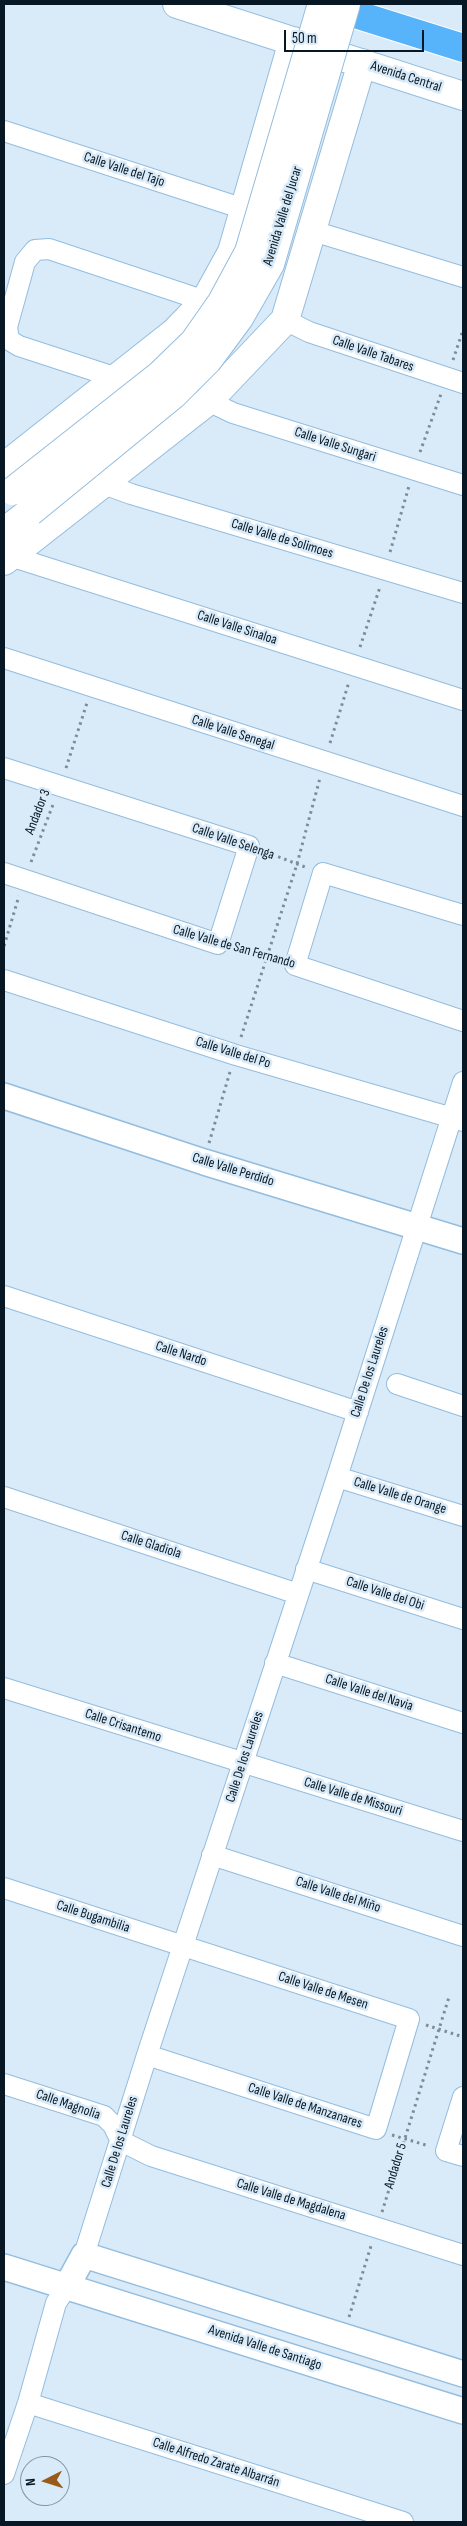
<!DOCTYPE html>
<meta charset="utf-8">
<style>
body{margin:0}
#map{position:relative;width:467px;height:2526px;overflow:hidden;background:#d9eaf8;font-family:"Sofia Sans Condensed",sans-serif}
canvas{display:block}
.frame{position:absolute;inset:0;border:5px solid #071723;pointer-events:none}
.north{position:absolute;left:20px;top:2456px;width:50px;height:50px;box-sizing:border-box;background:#d9eaf8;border:1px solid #8596a3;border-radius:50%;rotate:265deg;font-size:14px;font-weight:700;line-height:20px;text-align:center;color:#071723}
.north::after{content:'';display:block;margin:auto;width:18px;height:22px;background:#975c1b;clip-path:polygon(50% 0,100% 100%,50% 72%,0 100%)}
.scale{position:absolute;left:284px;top:30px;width:140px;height:22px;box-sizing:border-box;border:2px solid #071723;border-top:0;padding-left:6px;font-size:15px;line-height:18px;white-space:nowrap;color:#071723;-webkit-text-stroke:4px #d9eaf8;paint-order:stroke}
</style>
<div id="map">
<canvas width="467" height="2526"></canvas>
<div class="frame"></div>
<div class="north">N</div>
<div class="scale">50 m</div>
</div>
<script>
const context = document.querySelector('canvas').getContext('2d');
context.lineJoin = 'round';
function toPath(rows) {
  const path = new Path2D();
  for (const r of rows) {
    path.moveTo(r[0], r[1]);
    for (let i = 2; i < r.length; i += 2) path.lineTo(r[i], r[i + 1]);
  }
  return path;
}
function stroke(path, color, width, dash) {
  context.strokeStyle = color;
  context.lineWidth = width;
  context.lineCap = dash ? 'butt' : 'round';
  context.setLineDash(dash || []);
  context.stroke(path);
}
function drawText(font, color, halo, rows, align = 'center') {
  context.font = font + ' "Sofia Sans Condensed",sans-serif';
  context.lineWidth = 5;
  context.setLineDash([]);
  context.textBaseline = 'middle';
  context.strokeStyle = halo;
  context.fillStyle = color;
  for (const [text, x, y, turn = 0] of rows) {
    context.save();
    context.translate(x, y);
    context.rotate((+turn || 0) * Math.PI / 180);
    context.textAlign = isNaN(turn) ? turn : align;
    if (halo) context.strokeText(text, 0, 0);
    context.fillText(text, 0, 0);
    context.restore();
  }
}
const minor = toPath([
 [4,131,244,209],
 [313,231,463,277],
 [285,320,309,332,463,383],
 [117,378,19,346,9,340,7,327,25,262,35,250,49,249,205,301],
 [208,401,233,413,463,485],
 [101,483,131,494,463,593],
 [10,556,463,700],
 [4,658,463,806],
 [4,768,249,846,218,944,4,873],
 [463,915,323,873,295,965,463,1021],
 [4,980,236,1055,463,1121],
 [4,1296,358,1412],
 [397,1384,463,1406],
 [337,1477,463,1516],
 [4,1497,298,1594],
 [306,1569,463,1619],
 [275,1663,463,1723],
 [4,1688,463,1831],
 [212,1855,463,1936],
 [4,1888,409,2019,376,2129,147,2055],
 [4,2084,104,2116,113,2125,121,2141,151,2156,463,2255],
 [463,2097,446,2151,463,2156],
 [84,2255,147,2055,337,1477,463,1082],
 [28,2403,403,2522],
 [4,2474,28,2403,56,2303,67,2286]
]);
const tertiary = toPath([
 [4,1096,204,1162,463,1241],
 [4,2267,463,2411],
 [67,2286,84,2255,463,2374]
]);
const secondary = toPath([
 [177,4,463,96],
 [4,467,175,332,205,301,232,252,293,41],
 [4,532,30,512],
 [4,561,208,401,285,320,362,63]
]);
const motorway = toPath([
 [323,4,463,48]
]);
stroke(minor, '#93bddf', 22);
stroke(tertiary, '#93bddf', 28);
stroke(secondary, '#93bddf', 30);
stroke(motorway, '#fff', 30);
stroke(toPath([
 [453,360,463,330],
 [420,452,441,394],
 [390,552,409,486],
 [360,647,380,587],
 [330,743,349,682],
 [66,768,87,703],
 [266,852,305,867],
 [31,862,54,802],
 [4,946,19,896],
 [235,949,278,960],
 [241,1037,297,864,320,778],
 [209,1143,230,1072],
 [426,2025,463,2037],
 [392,2135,429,2146],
 [382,2212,449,1997],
 [349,2317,371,2246]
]), '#7c8d9a', 3, [2.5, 4]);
stroke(minor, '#fff', 20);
stroke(tertiary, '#fff', 25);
stroke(secondary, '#fff', 28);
stroke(motorway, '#57b4fa', 28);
const secondaryBridge = toPath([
 [13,491,160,375,194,342,222,302,249,252,322,4],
 [30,512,173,395,208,360,239,318,270,264,346,4]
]);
stroke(secondaryBridge, '#93bddf', 30, []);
stroke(secondaryBridge, '#fff', 28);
drawText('14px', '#071723', '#d9eaf8', [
 ["Avenida Central",406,77,18],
 ["Calle Valle del Tajo",124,170,18],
 ["Avenida Valle del Jucar",283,216,-73],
 ["Calle Valle Tabares",373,354,19],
 ["Calle Valle Sungari",335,445,18],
 ["Calle Valle de Solimoes",282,539,17],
 ["Calle Valle Sinaloa",237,628,18],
 ["Calle Valle Senegal",233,733,18],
 ["Andador 3",38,812,-69],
 ["Calle Valle Selenga",233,842,19],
 ["Calle Valle de San Fernando",234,947,16],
 ["Calle Valle del Po",233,1053,17],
 ["Calle Valle Perdido",233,1170,17],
 ["Calle Nardo",181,1354,18],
 ["Calle De los Laureles",370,1372,-72],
 ["Calle Valle de Orange",400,1496,17],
 ["Calle Gladiola",151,1545,18],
 ["Calle Valle del Obi",385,1594,18],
 ["Calle Valle del Navia",369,1693,18],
 ["Calle Crisantemo",123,1726,18],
 ["Calle De los Laureles",245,1757,-72],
 ["Calle Valle de Missouri",353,1797,17],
 ["Calle Valle del Miño",338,1895,18],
 ["Calle Bugambilia",93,1917,18],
 ["Calle Valle de Mesen",323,1991,18],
 ["Calle Magnolia",68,2105,19],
 ["Calle Valle de Manzanares",305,2106,18],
 ["Calle De los Laureles",120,2142,-73],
 ["Andador 5",396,2166,-73],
 ["Calle Valle de Magdalena",291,2200,17],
 ["Avenida Valle de Santiago",265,2348,18],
 ["Calle Alfredo Zarate Albarrán",216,2463,18]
]);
</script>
